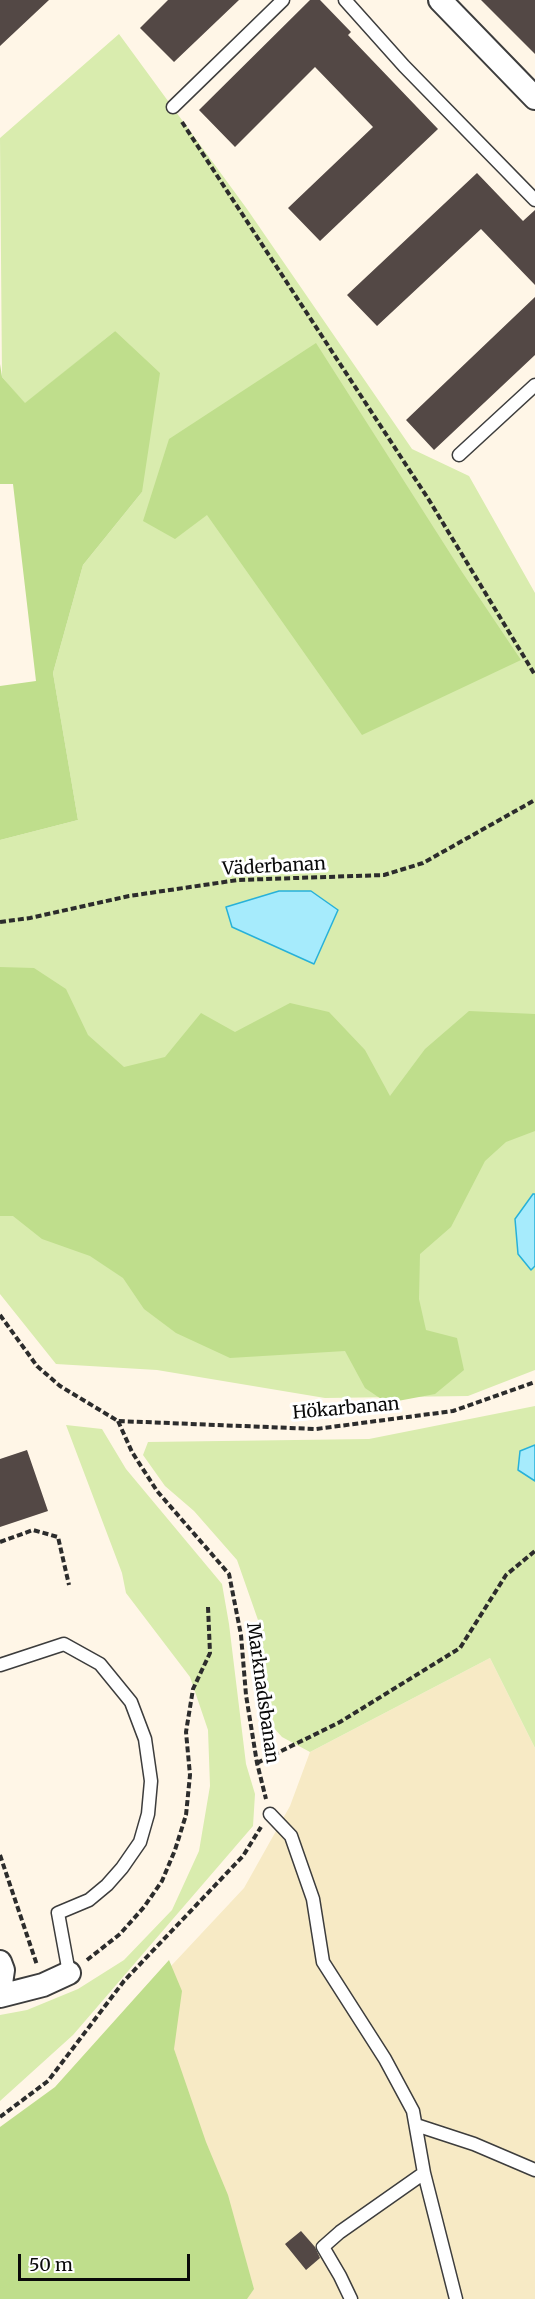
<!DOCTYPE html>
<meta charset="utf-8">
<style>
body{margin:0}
#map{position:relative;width:535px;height:2299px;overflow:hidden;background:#fff6e7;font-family:Merriweather,serif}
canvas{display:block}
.scale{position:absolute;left:18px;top:2254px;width:172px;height:27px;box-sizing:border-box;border:3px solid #0a0a0a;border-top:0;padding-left:8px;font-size:18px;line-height:21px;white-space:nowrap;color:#0a0a0a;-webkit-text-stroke:4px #fff;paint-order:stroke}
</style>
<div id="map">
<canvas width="535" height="2299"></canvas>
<div class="scale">50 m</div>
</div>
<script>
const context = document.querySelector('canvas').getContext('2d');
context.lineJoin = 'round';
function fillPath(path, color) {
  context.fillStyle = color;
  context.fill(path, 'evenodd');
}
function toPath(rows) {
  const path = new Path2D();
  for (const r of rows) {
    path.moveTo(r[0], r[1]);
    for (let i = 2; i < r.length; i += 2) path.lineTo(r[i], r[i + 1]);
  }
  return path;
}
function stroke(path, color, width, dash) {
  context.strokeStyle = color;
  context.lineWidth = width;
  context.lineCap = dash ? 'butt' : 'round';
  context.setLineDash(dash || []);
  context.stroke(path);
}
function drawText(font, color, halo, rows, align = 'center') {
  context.font = font + ' Merriweather,serif';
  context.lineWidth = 6;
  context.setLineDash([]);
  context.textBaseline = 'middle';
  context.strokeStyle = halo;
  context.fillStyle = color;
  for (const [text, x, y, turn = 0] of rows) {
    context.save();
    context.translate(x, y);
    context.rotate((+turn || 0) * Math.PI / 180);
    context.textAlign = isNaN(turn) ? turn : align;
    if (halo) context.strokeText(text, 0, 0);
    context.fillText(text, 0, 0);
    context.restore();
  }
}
fillPath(toPath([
 [490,1658,535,1748,535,2299,0,2299,0,2137,26,2133,99,2043,244,1888,290,1806,310,1752]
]), '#f7eac5');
fillPath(toPath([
 [119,34,247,209,412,449,469,476,535,593,535,1370,468,1396,325,1398,157,1370,56,1364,0,1294,0,840,78,820,53,673,83,565,142,492,115,331,25,404,2,377,0,138],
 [535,1406,535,1748,490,1658,310,1752,282,1737,263,1716,258,1620,237,1560,194,1511,165,1486,143,1455,148,1442,369,1439],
 [66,1425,102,1429,126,1469,222,1584,229,1624,246,1764,255,1794,253,1826,73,2035,0,2101,0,2015,27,2010,78,1989,124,1960,172,1910,199,1851,210,1786,208,1730,190,1677,126,1593,122,1573]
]), '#d9ecae');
fillPath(toPath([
 [115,331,160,373,142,492,83,565,53,673,78,820,0,840,0,686,36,681,13,484,0,484,0,364,2,377,25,403],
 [316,343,462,572,521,660,362,735,207,515,175,539,143,521,169,439],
 [0,967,34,968,66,989,88,1035,124,1067,165,1057,201,1013,235,1032,290,1003,329,1012,365,1050,390,1096,425,1049,469,1011,535,1014,535,1131,506,1142,485,1161,451,1227,420,1254,419,1299,426,1330,457,1338,464,1370,435,1394,387,1403,365,1388,345,1351,230,1358,176,1333,144,1309,123,1278,90,1256,42,1239,13,1216,0,1216],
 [169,1960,182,1991,174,2049,206,2142,228,2195,254,2289,247,2299,0,2299,0,2127,55,2087]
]), '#bfde8c');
const water = toPath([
 [279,891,311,891,338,910,314,964,232,927,226,907,279,891],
 [533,1194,535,1194,535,1266,531,1270,518,1254,515,1219,533,1194],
 [535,1445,535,1481,518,1470,520,1451,535,1445]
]);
fillPath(water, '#a6ebfc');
stroke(water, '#27b1d9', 1.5);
fillPath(toPath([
 [0,0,49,0,0,46],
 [168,0,239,0,174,62,140,28],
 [310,0,320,0,351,32,348,35,438,129,320,241,288,208,373,127,315,67,235,147,199,110],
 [481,0,535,0,535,54],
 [477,173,523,221,535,210,535,285,481,229,377,326,347,295],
 [535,297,535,355,434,450,406,420],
 [27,1450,48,1511,0,1527,0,1459],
 [301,2231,315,2247,320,2258,306,2270,285,2244]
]), '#534845');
const lane = toPath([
 [345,0,404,66,535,200],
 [173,107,283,0],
 [459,455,535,385],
 [0,1665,64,1644,100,1664,131,1702,145,1739,151,1781,148,1814,140,1842,122,1868,107,1885,89,1900,58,1913,69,1973],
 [270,1814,291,1836,313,1899,323,1962,385,2059,413,2111,424,2173,456,2299],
 [416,2125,474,2144,535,2170],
 [351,2299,340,2276,323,2247,340,2232,424,2173]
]);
const street = toPath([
 [440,0,535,98],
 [0,1962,3,1970,0,1990],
 [0,1996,43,1985,69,1973]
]);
stroke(lane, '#3d3d3d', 15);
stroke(street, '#3d3d3d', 26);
stroke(toPath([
 [182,122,429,500,535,675],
 [0,922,30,918,129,896,238,880,384,875,423,863,535,800],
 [0,1315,37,1366,60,1386,118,1421,316,1429,453,1411,535,1382],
 [118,1421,132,1452,157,1491,229,1574,241,1635,246,1695,257,1763,266,1799],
 [0,1542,33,1530,58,1537,69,1585],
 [257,1763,340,1722,460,1648,506,1575,535,1551],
 [0,1855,37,1965],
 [87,1960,120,1934,144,1907,162,1881,175,1850,186,1815,190,1775,186,1732,193,1689,210,1653,208,1607],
 [0,2117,48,2081,124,1981,243,1856,261,1827]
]), '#2c2c2c', 4, [6, 3]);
stroke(lane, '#fff', 12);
stroke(street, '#fff', 22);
drawText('18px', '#0a0a0a', '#fff', [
 ["Väderbanan",274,867,-3],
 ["Hökarbanan",346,1409,-5],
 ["Marknadsbanan",262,1693,82]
]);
</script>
